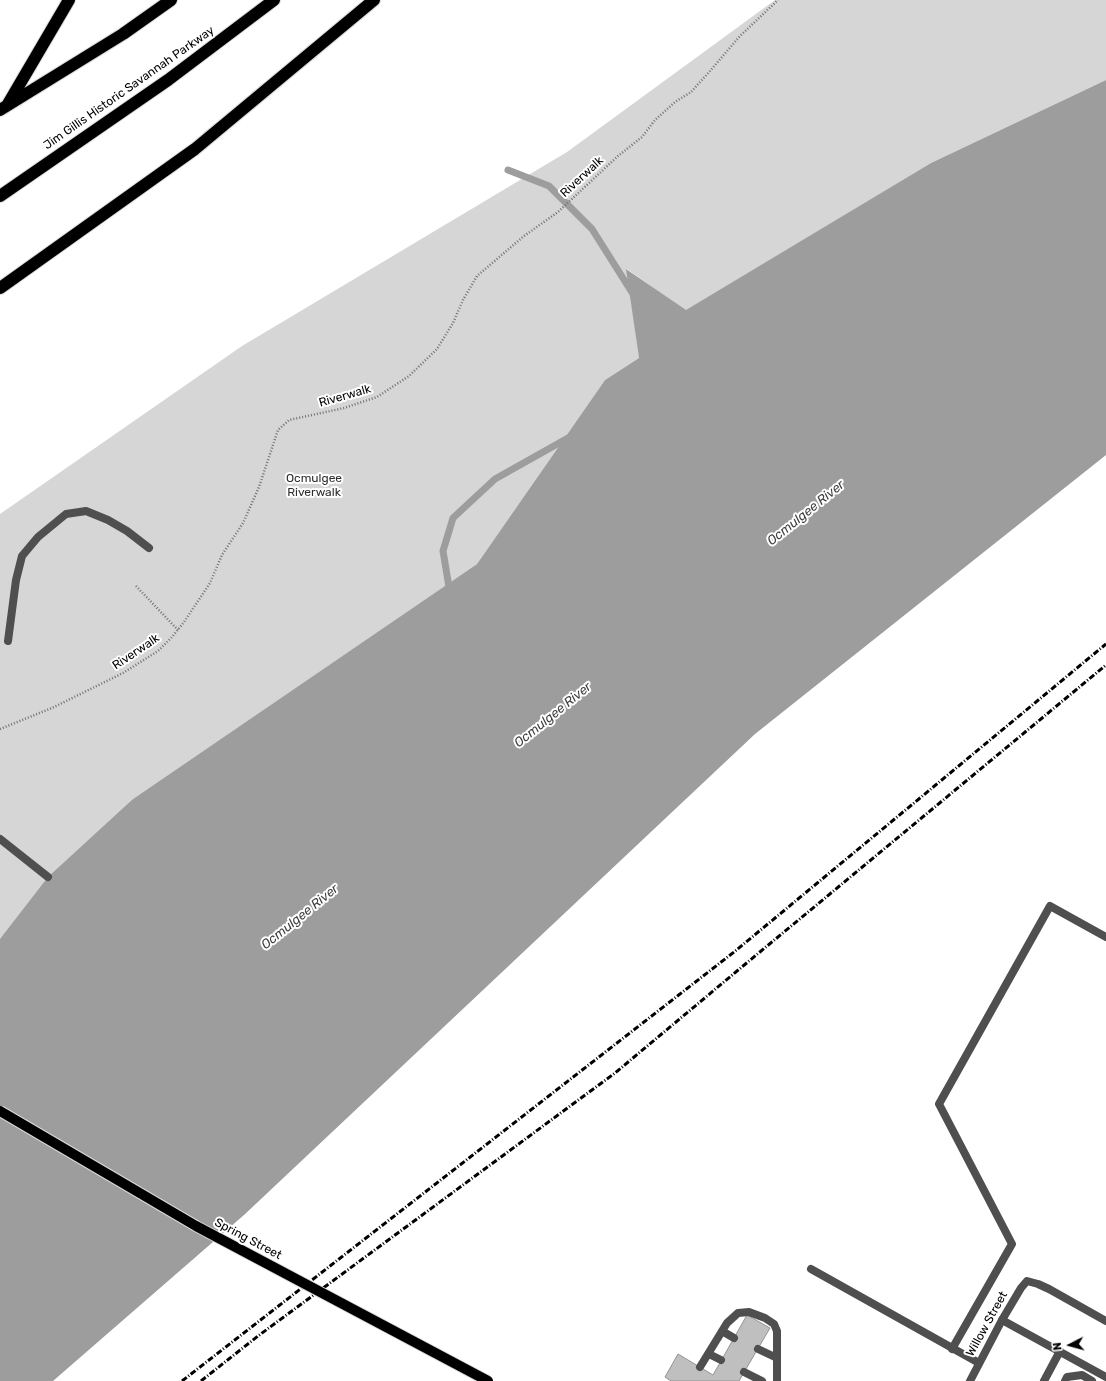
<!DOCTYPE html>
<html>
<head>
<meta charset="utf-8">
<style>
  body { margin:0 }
  #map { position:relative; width:1106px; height:1381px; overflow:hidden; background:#fff; font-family:Rubik,sans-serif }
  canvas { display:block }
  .north { position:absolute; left:1050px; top:1325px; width:40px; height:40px; -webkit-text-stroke:3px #fff; paint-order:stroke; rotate:264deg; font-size:11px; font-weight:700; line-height:16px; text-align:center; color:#000 }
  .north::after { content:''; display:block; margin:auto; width:14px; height:18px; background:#000; clip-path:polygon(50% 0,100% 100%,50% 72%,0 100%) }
</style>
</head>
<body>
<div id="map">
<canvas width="1106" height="1381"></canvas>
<div class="north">N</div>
</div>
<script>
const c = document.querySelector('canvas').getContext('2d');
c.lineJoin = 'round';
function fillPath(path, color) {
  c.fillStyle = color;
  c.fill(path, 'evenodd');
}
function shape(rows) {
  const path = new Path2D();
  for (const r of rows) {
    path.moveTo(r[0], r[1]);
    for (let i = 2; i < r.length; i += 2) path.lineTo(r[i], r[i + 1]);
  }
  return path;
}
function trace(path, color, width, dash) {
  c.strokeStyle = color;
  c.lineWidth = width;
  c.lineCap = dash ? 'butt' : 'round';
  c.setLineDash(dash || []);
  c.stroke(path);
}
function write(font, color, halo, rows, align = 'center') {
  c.font = font + ' Rubik,sans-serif';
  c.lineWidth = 4;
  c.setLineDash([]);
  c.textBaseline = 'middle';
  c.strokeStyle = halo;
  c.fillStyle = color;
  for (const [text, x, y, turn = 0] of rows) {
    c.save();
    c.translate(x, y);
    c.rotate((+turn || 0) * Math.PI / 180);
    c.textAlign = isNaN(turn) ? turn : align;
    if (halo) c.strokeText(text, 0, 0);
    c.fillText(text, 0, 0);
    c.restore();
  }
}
fillPath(shape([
  [775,0,1106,0,1106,80,931,163,686,311,627,269,639,358,605,380,477,564,133,799,0,939,0,514,242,346,567,152]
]), '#d6d6d6');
fillPath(shape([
  [1106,80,1106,455,755,734,244,1215,53,1381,0,1381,0,939,48,877,133,799,477,564,605,380,639,358,626,269,686,310,931,163]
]), '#9d9d9d');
trace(shape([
  [508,170,549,186,592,229,633,294],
  [450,593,443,551,453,518,495,479,568,438]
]), '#9d9d9d', 7);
const building = shape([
  [747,1315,770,1328,739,1381,671,1381,665,1377,678,1354,713,1375,747,1315]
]);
fillPath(building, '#bfbfbf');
trace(building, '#939393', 1);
const motorway = shape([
  [8,104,69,0],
  [0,110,123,34,171,0],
  [0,196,168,80,274,0],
  [0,288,195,149,374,0]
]);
trace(motorway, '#dbdbdb', 14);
trace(shape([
  [136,586,178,630],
  [0,729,52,708,123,673,158,651,172,637,184,622,210,583,222,555,243,523,259,487,278,430,289,420,344,408,377,397,409,376,437,349,453,323,463,300,477,276,524,236,558,212,618,156,642,137,655,120,675,102,691,92,710,71,740,36,778,0]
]), '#717171', 2.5, [1, 2]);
trace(shape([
  [8,641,16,580,22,556,38,537,66,514,86,511,108,520,127,531,149,548],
  [0,839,48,877],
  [811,1269,979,1363],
  [1002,1320,1106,1377],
  [722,1331,734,1338],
  [758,1349,777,1358],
  [952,1349,1012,1244,939,1104,1050,906,1106,937],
  [709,1354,721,1360],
  [700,1367,727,1323,738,1313,749,1312,765,1318,774,1324,777,1331,777,1381],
  [744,1372,762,1381],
  [1044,1381,1060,1351],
  [1065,1381,1067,1377,1082,1375,1092,1381]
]), '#4f4f4f', 8);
trace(shape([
  [970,1381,1002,1320,1021,1288,1027,1281,1038,1284,1049,1289,1106,1321]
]), '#4f4f4f', 8);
trace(motorway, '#000', 12);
trace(shape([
  [182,1381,734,952,1106,644],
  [201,1381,258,1336,615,1073,743,966,1106,665]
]), '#000', 3, [6, 2, 1, 2]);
const primaryBridge = shape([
  [0,1111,196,1226,488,1381]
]);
trace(primaryBridge, '#dbdbdb', 12, []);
trace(primaryBridge, '#000', 10);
write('12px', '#000', '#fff', [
  ["Jim Gillis Historic Savannah Parkway",129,88,-35],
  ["Riverwalk",582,177,-43],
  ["Riverwalk",345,396,-16],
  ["Riverwalk",136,652,-34],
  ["Spring Street",248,1239,28],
  ["Willow Street",987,1324,-61]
]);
write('12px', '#2d2d2d', '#fff', [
  ["Ocmulgee",314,479],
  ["Riverwalk",314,493]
]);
write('italic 13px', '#3e3e3e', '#fff', [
  ["Ocmulgee River",806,513,-39],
  ["Ocmulgee River",553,715,-39],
  ["Ocmulgee River",300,917,-39]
]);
</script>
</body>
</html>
